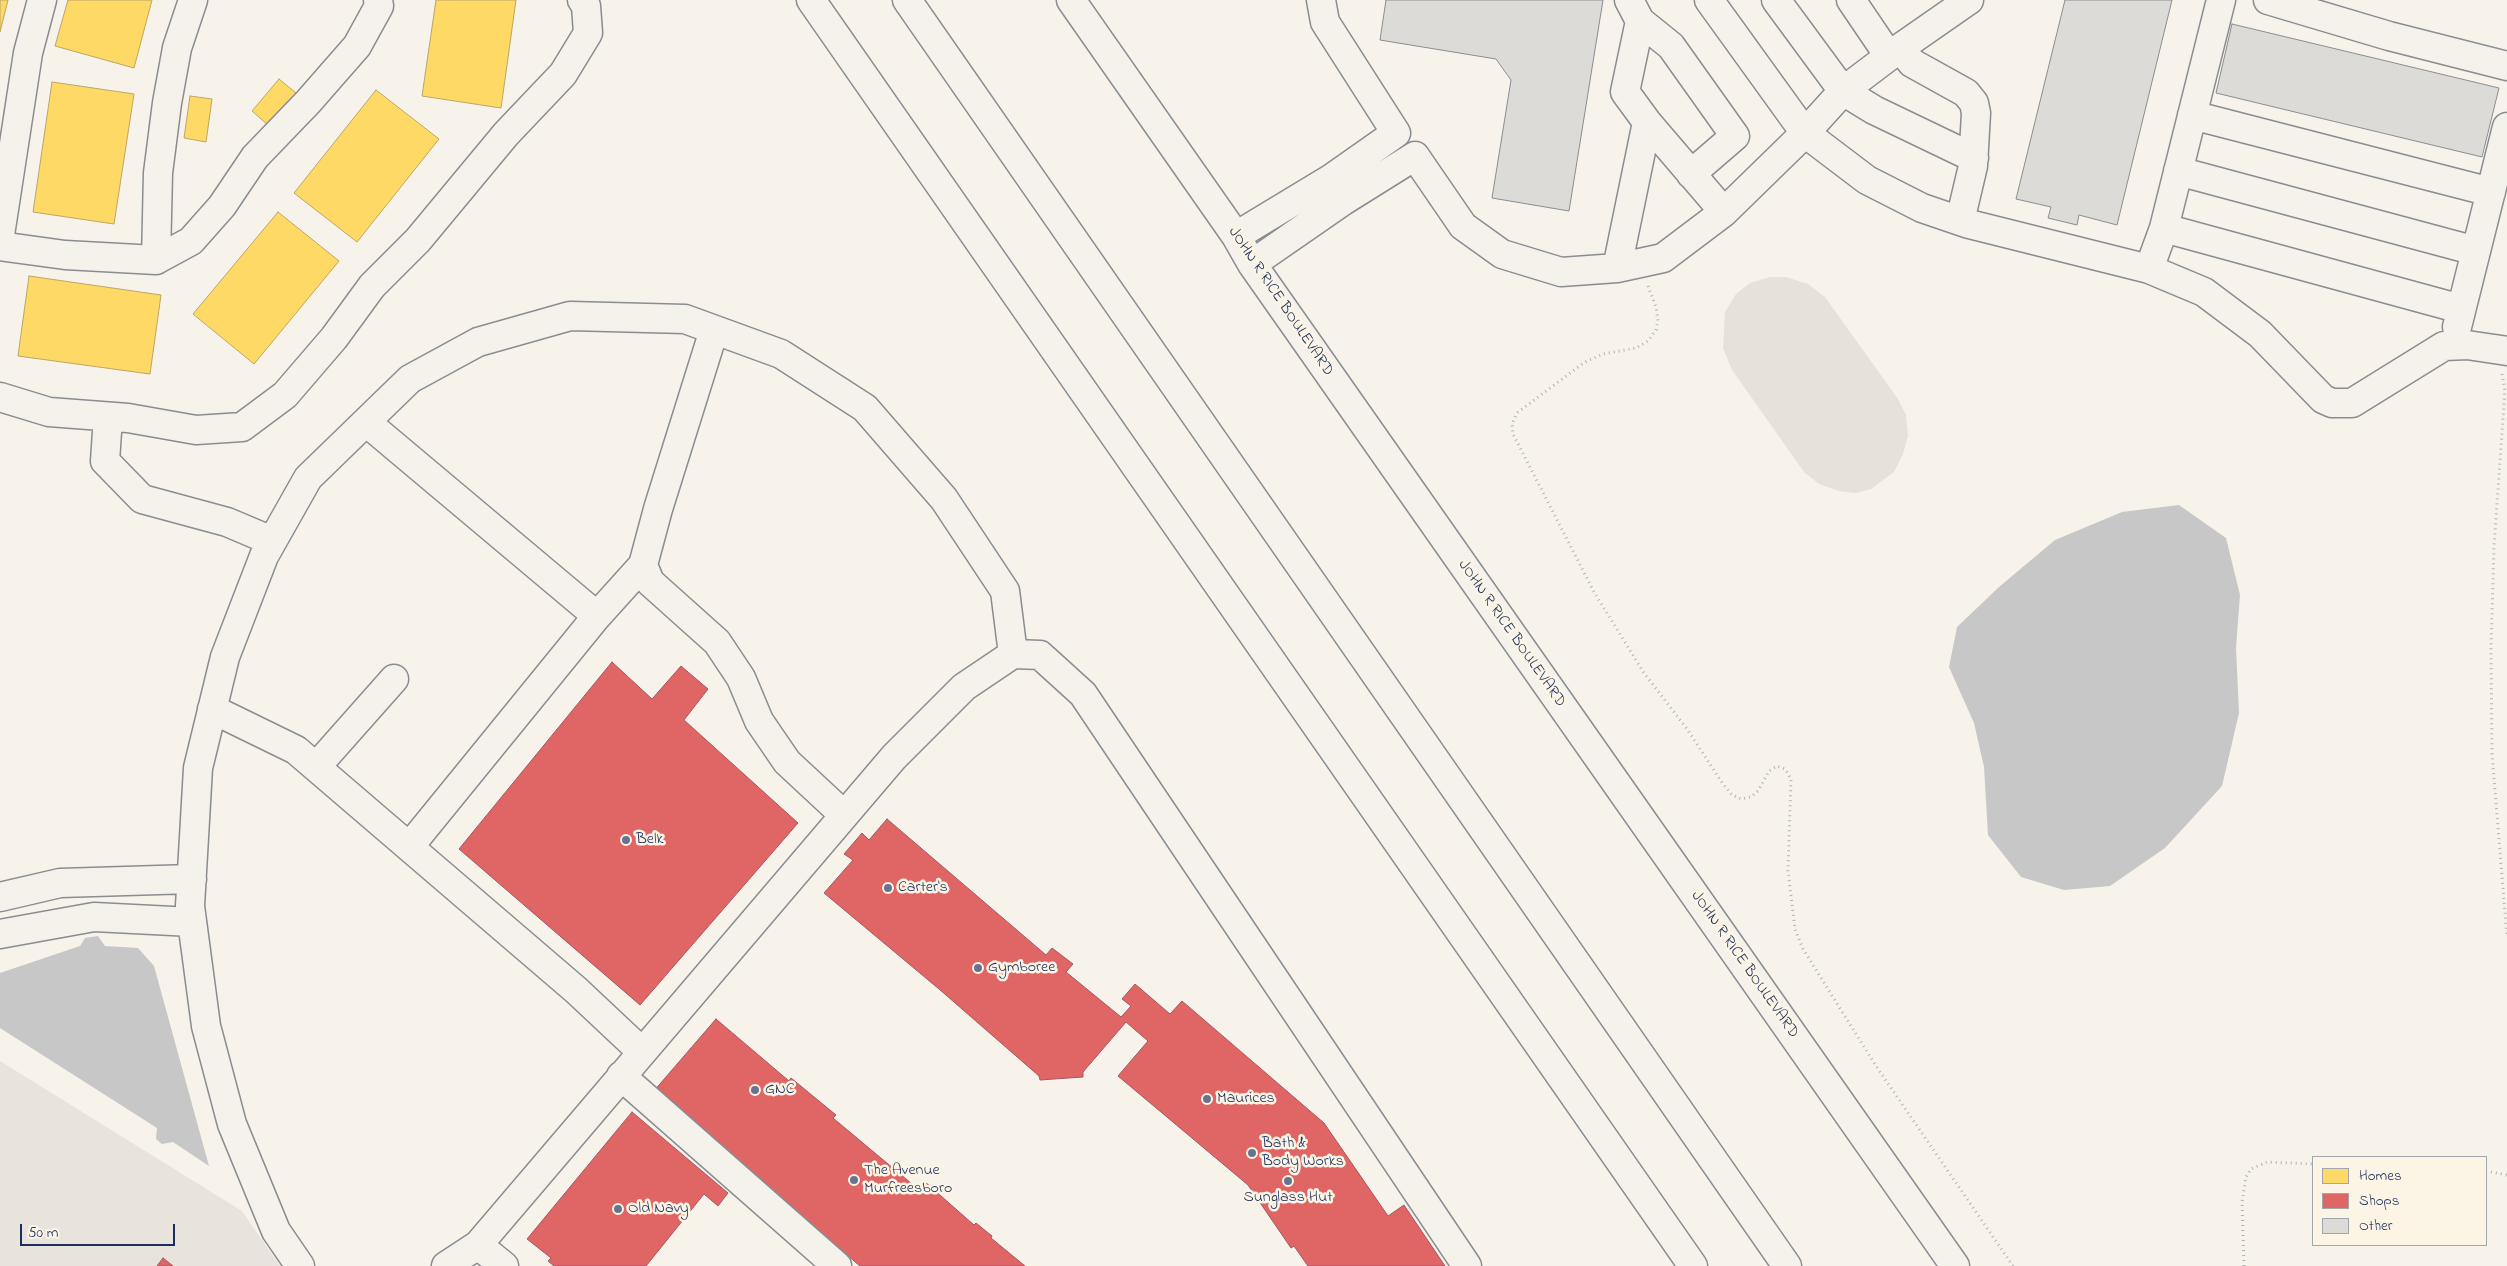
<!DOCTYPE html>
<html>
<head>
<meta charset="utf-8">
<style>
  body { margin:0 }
  #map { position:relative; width:2507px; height:1266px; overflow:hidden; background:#f7f3ea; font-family:"Indie Flower",sans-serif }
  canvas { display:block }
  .legend { position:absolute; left:2312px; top:1156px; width:175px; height:90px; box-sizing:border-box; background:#fcf5e5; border:1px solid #a2a6af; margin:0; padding:6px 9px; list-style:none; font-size:15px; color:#1b2f5e }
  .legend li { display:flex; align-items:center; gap:10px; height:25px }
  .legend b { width:25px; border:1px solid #a2a6af }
  .scale { position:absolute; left:20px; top:1224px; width:155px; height:22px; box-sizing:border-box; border:2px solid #1b2f5e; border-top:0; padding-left:6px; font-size:15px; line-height:18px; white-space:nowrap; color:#1b2f5e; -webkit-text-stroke:4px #fcf5e5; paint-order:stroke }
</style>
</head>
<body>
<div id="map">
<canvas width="2507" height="1266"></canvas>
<ul class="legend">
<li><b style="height:14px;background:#ffd966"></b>Homes</li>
<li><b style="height:14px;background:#e06666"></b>Shops</li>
<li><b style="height:14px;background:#dddbd7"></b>Other</li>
</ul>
<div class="scale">50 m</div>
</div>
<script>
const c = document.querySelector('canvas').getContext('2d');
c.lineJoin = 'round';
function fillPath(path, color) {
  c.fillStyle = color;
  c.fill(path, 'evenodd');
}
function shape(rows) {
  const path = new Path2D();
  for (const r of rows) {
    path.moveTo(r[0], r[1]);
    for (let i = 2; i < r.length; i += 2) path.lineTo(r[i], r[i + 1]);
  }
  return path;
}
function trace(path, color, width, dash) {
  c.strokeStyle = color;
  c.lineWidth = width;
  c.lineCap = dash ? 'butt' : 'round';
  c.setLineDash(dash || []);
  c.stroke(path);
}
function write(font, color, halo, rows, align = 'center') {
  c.font = font + ' "Indie Flower",sans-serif';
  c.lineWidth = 5;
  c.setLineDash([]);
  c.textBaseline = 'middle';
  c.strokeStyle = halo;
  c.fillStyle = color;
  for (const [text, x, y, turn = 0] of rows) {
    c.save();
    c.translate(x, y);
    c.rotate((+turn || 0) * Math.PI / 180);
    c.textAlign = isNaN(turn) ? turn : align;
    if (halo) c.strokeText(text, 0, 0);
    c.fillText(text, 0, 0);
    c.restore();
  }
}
fillPath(shape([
  [0,1061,242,1211,280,1266,0,1266]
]), '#e8e4dd');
fillPath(shape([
  [1770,277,1786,277,1808,284,1825,297,1898,399,1906,415,1908,436,1903,454,1894,472,1871,489,1856,493,1839,491,1819,484,1804,472,1732,370,1723,348,1725,312,1736,294,1750,283]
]), '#e6e2db');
fillPath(shape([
  [2179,505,2226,538,2240,595,2236,648,2239,713,2222,786,2165,848,2110,886,2064,890,2021,877,1988,835,1984,767,1974,723,1949,667,1957,627,1999,587,2055,540,2122,512],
  [98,936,105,946,138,948,154,966,209,1166,173,1142,162,1144,156,1139,157,1128,0,1028,0,973,80,946,85,938]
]), '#c7c7c7');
const homes = shape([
  [0,0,8,0,0,32,0,0],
  [68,0,152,0,134,68,55,46,68,0],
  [436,0,516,0,501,108,422,96,436,0],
  [279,79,296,93,269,126,252,111,279,79],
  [52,82,134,94,114,224,33,212,52,82],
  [376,90,439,139,357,242,294,193,376,90],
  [190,96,212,99,206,142,184,138,190,96],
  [278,212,339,261,254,364,193,314,278,212],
  [29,276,161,295,150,374,18,356,29,276]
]);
fillPath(homes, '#ffd966');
trace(homes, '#bba664', 1);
const shops = shape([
  [612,662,652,699,681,666,708,689,684,720,798,823,640,1005,459,849,612,662],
  [887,819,1046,955,1052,948,1073,964,1066,972,1121,1017,1131,1006,1122,999,1135,984,1170,1014,1182,1001,1324,1123,1388,1216,1404,1205,1445,1266,1308,1266,1294,1246,1291,1248,1248,1185,1118,1076,1148,1041,1126,1022,1083,1072,1083,1077,1040,1080,1039,1076,939,989,824,893,853,860,844,854,862,833,869,840,887,819],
  [716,1019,789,1081,791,1078,836,1115,833,1118,918,1189,924,1181,974,1225,976,1223,992,1236,991,1238,1025,1266,860,1266,653,1092,716,1019],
  [632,1112,728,1193,718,1206,704,1194,646,1266,554,1266,548,1261,551,1258,527,1239,632,1112],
  [163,1258,173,1266,157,1266,163,1258]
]);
fillPath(shops, '#e06666');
trace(shops, '#a55664', 1);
const building = shape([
  [1386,0,1603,0,1569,211,1492,198,1511,80,1496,59,1380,40,1386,0],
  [2065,0,2172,0,2117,225,2079,215,2077,225,2048,218,2051,207,2016,199,2065,0],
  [2232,24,2499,88,2482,157,2216,93,2232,24]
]);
fillPath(building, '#dddbd7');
trace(building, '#8a8c91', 1);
const minor = shape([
  [1071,0,1236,236,1252,264,1955,1266],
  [1709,0,1805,133,1867,180,1922,208,1969,224,2149,269,2204,292,2260,334,2323,399,2332,403,2352,403,2444,346,2467,345,2507,351],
  [1776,0,1843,91,1874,110,1974,158],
  [1851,0,1889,56],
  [2268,0,2389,36,2507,66],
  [1640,21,1671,46,1735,136,1691,174],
  [1900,48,1969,0],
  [2192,115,2491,192],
  [1647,122,1724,212],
  [2178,171,2476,251],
  [2164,228,2221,0],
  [0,235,28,53,42,0],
  [1236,236,1332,178,1396,133,1325,22,1321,0],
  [0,246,65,255,156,260,191,241,222,206,255,157,308,102,357,46,379,6,378,0],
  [156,260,158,173,167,103,177,48,193,0],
  [1252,264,1343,201,1415,156,1463,226,1502,254,1561,272,1617,268,1663,258,1724,212,1805,133,1843,91,1900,48,1912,63,1966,93,1974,103,1976,113,1973,166,1960,221],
  [1617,268,1647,122,1625,92,1640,21,1629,0],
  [2149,269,2164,228,2461,309],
  [2457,327,2507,127],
  [714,330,658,509,643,565,650,582,717,642,741,678,759,721,787,762,844,815],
  [0,397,49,412,128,418,196,430,242,427,285,395,334,338,372,286,418,240,506,134,563,74,588,33,586,6,582,0],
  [108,417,105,461,142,499,227,522,272,541],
  [366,422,597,616],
  [212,709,296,750,576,990,642,1052],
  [316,767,394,679],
  [409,847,597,616,643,565],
  [0,897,60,883,192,879],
  [0,934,94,917,192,922],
  [621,1076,837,1266],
  [478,1245,504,1266],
  [300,1266,276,1231,232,1124,206,1026,190,906,198,768,225,657,264,556,308,478,410,379,478,342,570,316,685,319,781,354,865,408,944,499,1005,591,1013,654],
  [446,1266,478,1245,894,757,964,687,1013,654,1040,655,1083,694,1467,1266]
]);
const highway = shape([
  [811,0,1693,1266],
  [907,0,1787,1266]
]);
trace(minor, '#8a8c91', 31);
trace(highway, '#8a8c91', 31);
trace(shape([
  [1648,286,1656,307,1658,321,1656,330,1648,341,1636,348,1603,354,1585,362,1517,413,1512,424,1513,434,1594,592,1644,673,1687,729,1723,784,1732,795,1741,799,1751,797,1758,791,1769,771,1777,766,1785,769,1791,779,1788,871,1795,929,1803,949,1876,1066,2013,1266],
  [2502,374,2505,390,2494,547,2491,649,2492,754,2507,937],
  [2486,1171,2507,1175],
  [2244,1266,2242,1202,2246,1177,2251,1169,2267,1162,2313,1164]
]), '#b2b3b4', 3, [1, 4]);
trace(minor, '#f5f2ec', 28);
trace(highway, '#f5f2ec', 28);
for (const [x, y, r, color] of [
  [626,840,5,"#68748f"],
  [888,888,5,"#68748f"],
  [978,968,5,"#68748f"],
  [755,1090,5,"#68748f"],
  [1207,1099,5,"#68748f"],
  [1252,1153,5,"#68748f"],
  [854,1180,5,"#68748f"],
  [1288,1181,5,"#68748f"],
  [618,1209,5,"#68748f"]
]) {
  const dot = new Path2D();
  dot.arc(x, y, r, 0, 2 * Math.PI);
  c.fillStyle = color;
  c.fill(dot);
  trace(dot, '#fcf5e5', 2);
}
write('16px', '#1b2f5e', '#fcf5e5', [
  ["JOHN R RICE BOULEVARD",1280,302,56],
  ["JOHN R RICE BOULEVARD",1511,634,55],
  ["JOHN R RICE BOULEVARD",1744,965,55]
]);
write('16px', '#1b2f5e', '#fcf5e5', [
  ["Belk",636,840],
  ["Carter's",898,888],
  ["Gymboree",988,968],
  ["GNC",765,1090],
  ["Maurices",1217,1099],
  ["Bath &",1262,1144],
  ["Body Works",1262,1162],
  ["The Avenue",864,1171],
  ["Murfreesboro",864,1189],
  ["Sunglass Hut",1288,1198,"center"],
  ["Old Navy",628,1209]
], 'left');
</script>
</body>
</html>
